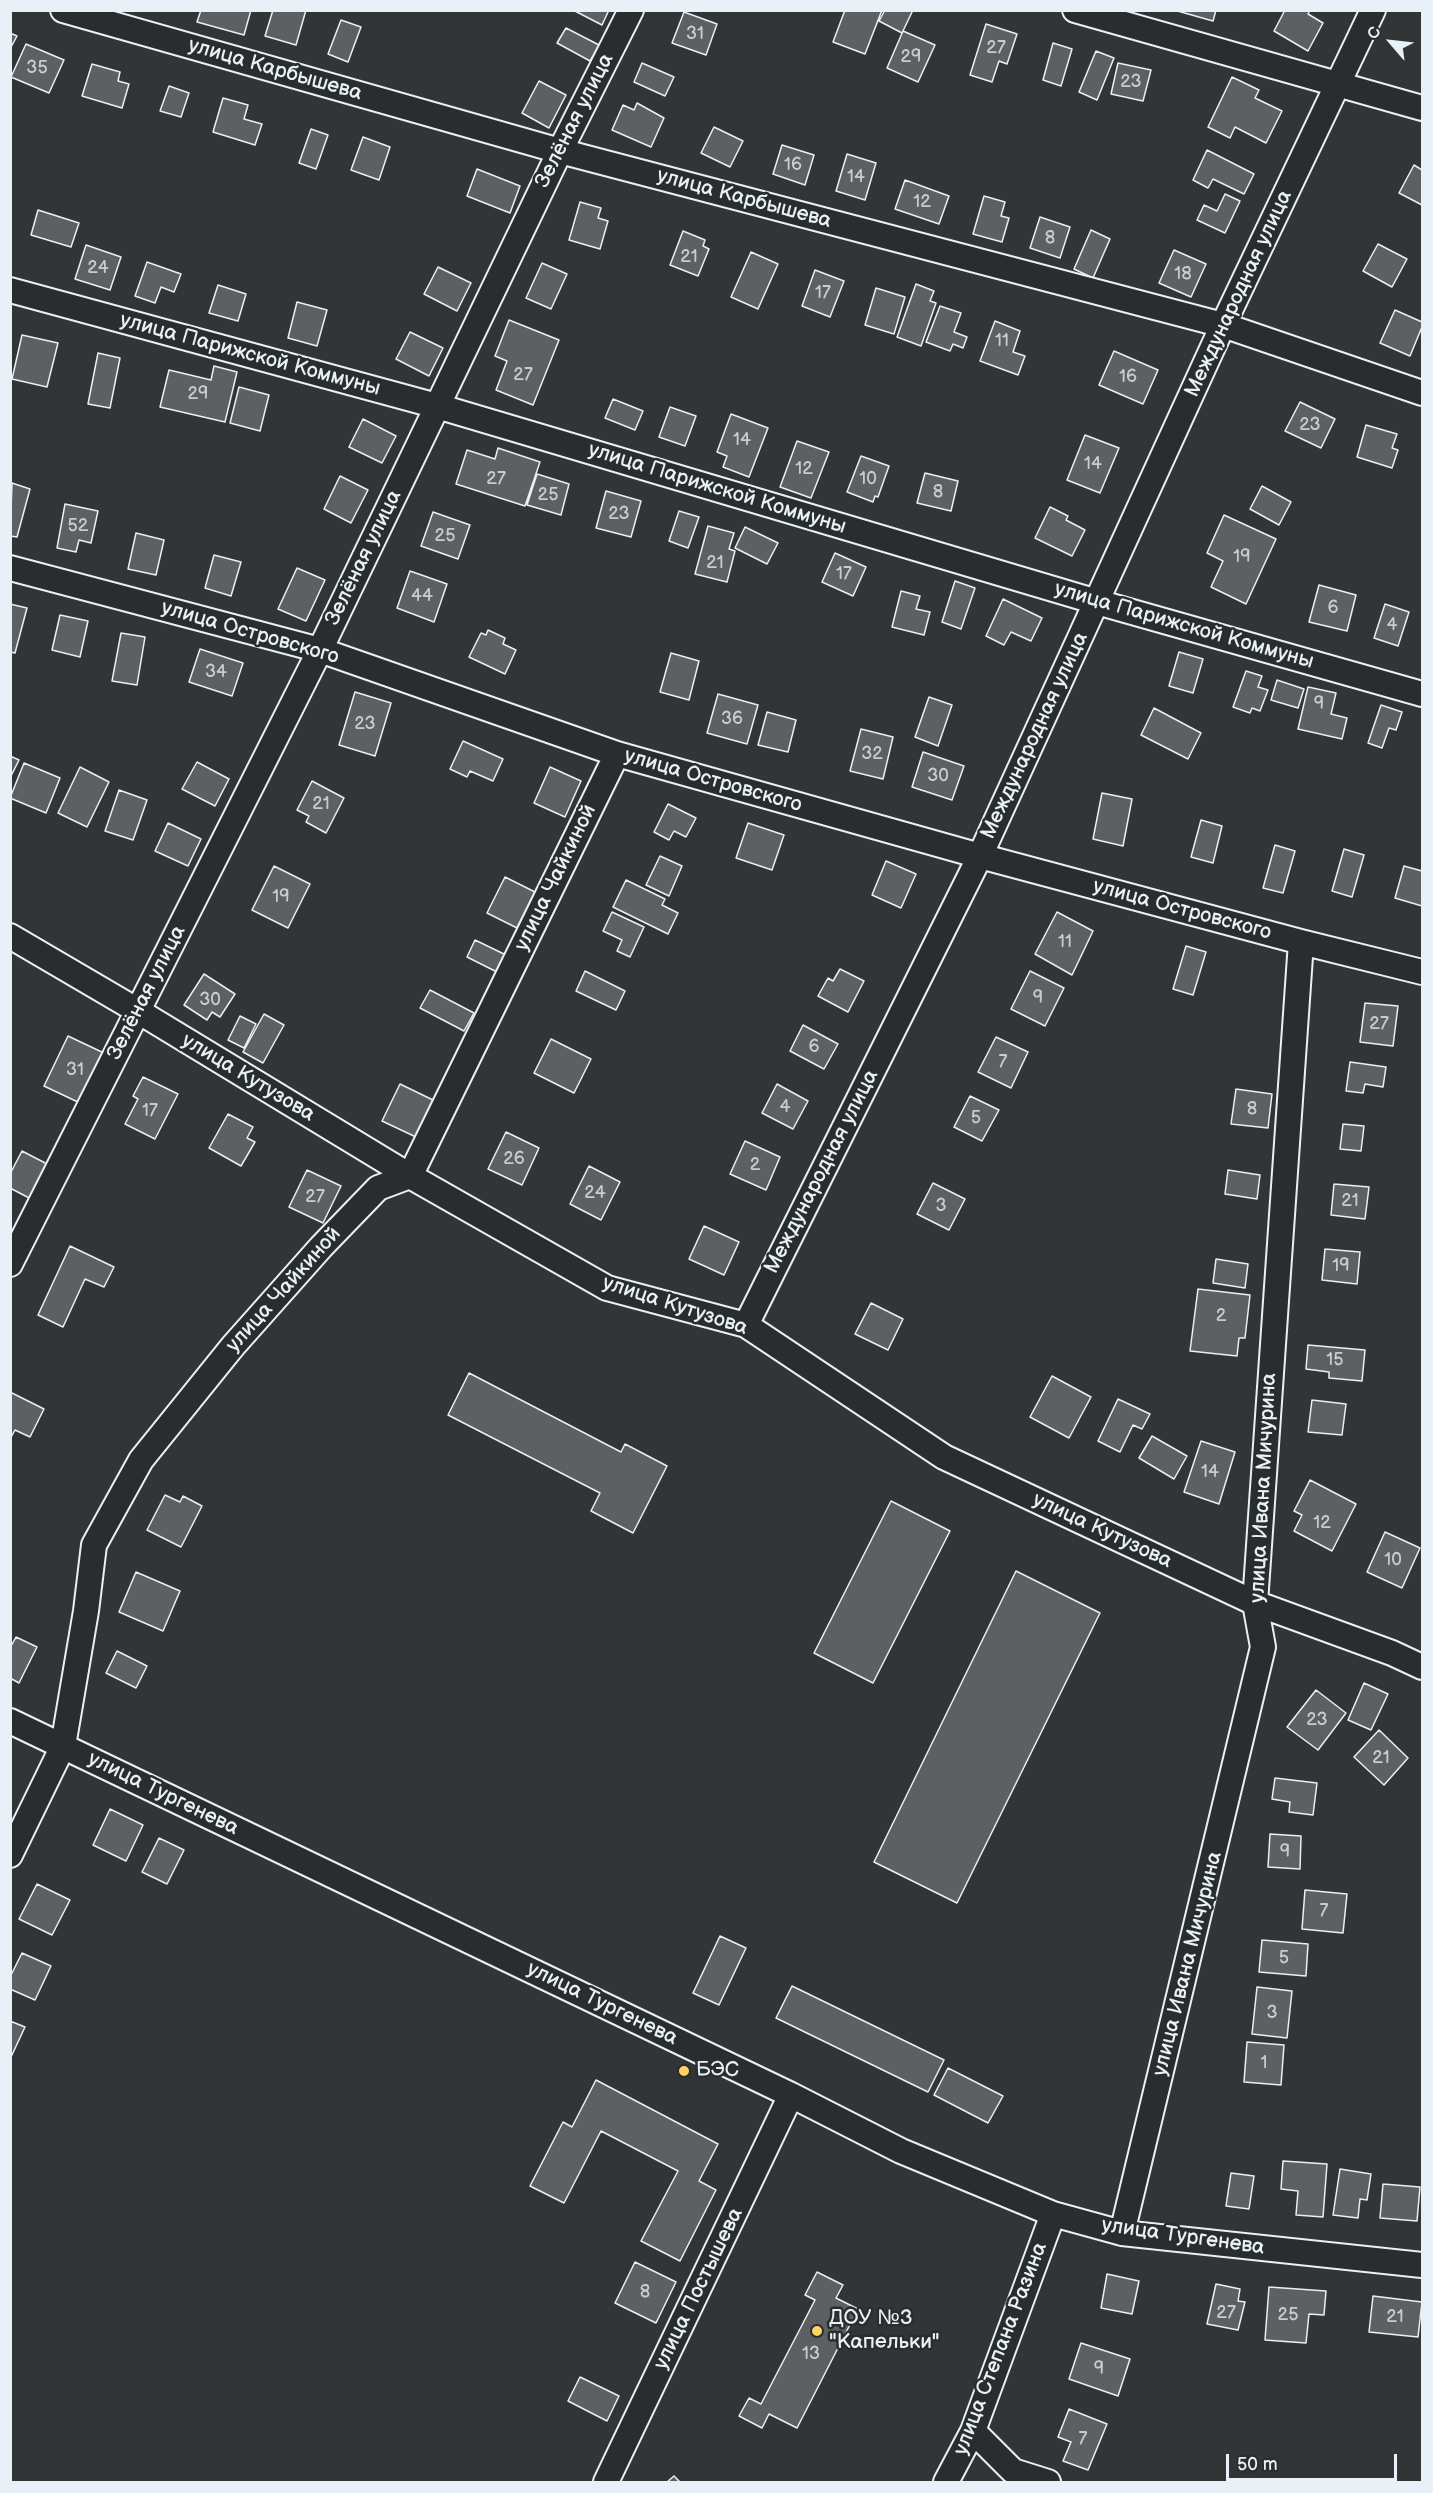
<!DOCTYPE html>
<html>
<head>
<meta charset="utf-8">
<style>
  body { margin:0 }
  #map { position:relative; width:1433px; height:2493px; overflow:hidden; background:#323536; font-family:"Balsamiq Sans",sans-serif }
  canvas { display:block }
  .frame { position:absolute; inset:0; border:12px solid #e8f1f8; pointer-events:none }
  .north { position:absolute; left:1361px; top:12px; width:60px; height:60px; -webkit-text-stroke:4px #2a2d2e; paint-order:stroke; rotate:298deg; font-size:16px; font-weight:700; line-height:24px; text-align:center; color:#e8f1f8 }
  .north::after { content:''; display:block; margin:auto; width:21px; height:27px; background:#e8f1f8; clip-path:polygon(50% 0,100% 100%,50% 72%,0 100%) }
  .scale { position:absolute; left:1226px; top:2454px; width:171px; height:27px; box-sizing:border-box; border:3px solid #e8f1f8; border-top:0; padding-left:8px; font-size:18px; line-height:21px; white-space:nowrap; color:#e8f1f8; -webkit-text-stroke:4px #2a2d2e; paint-order:stroke }
</style>
</head>
<body>
<div id="map">
<canvas width="1433" height="2493"></canvas>
<div class="frame"></div>
<div class="north">С</div>
<div class="scale">50 m</div>
</div>
<script>
const c = document.querySelector('canvas').getContext('2d');
c.lineJoin = 'round';
function fillPath(path, color) {
  c.fillStyle = color;
  c.fill(path, 'evenodd');
}
function shape(rows) {
  const path = new Path2D();
  for (const r of rows) {
    path.moveTo(r[0], r[1]);
    for (let i = 2; i < r.length; i += 2) path.lineTo(r[i], r[i + 1]);
  }
  return path;
}
function trace(path, color, width, dash) {
  c.strokeStyle = color;
  c.lineWidth = width;
  c.lineCap = dash ? 'butt' : 'round';
  c.setLineDash(dash || []);
  c.stroke(path);
}
function write(font, color, halo, rows, align = 'center') {
  c.font = font + ' "Balsamiq Sans",sans-serif';
  c.lineWidth = 5;
  c.setLineDash([]);
  c.textBaseline = 'middle';
  c.strokeStyle = halo;
  c.fillStyle = color;
  for (const [text, x, y, turn = 0] of rows) {
    c.save();
    c.translate(x, y);
    c.rotate((+turn || 0) * Math.PI / 180);
    c.textAlign = isNaN(turn) ? turn : align;
    if (halo) c.strokeText(text, 0, 0);
    c.fillText(text, 0, 0);
    c.restore();
  }
}
const building = shape([
  [201,10,251,10,244,35,197,22,201,10],
  [273,10,306,10,296,45,265,36,273,10],
  [573,10,609,10,602,25,573,10],
  [845,10,882,10,865,54,833,42,845,10],
  [885,10,913,10,902,33,879,21,885,10],
  [1174,10,1216,10,1213,21,1174,10],
  [1285,10,1310,10,1308,14,1323,23,1308,51,1274,31,1285,10],
  [684,12,717,24,706,55,672,43,684,12],
  [341,20,361,27,348,62,328,54,341,20],
  [986,24,1017,34,1007,64,999,61,992,82,970,75,986,24],
  [566,28,599,45,590,61,557,43,566,28],
  [903,31,935,45,918,82,887,68,903,31],
  [10,33,17,36,10,49,10,33],
  [1053,43,1072,49,1061,86,1043,80,1053,43],
  [26,44,64,60,49,93,11,77,26,44],
  [1096,51,1114,58,1097,100,1079,92,1096,51],
  [642,63,674,77,665,96,634,82,642,63],
  [1118,63,1151,70,1143,101,1111,94,1118,63],
  [92,64,120,72,118,81,129,84,122,108,82,96,92,64],
  [1232,77,1259,90,1255,98,1282,111,1266,143,1235,127,1230,138,1208,127,1232,77],
  [539,81,566,95,549,128,522,113,539,81],
  [169,86,189,93,181,117,160,111,169,86],
  [223,98,248,105,244,119,262,124,255,145,213,132,223,98],
  [637,103,664,118,651,147,612,130,623,105,634,110,637,103],
  [714,127,743,141,730,167,701,153,714,127],
  [311,129,328,135,316,169,299,163,311,129],
  [363,137,390,147,379,180,351,170,363,137],
  [782,145,814,155,805,185,773,174,782,145],
  [1207,150,1254,174,1244,194,1213,179,1208,188,1193,180,1207,150],
  [847,154,876,163,865,200,836,191,847,154],
  [1414,165,1422,170,1422,205,1399,193,1414,165],
  [477,169,520,186,510,213,467,196,477,169],
  [905,180,949,196,939,224,895,209,905,180],
  [1225,194,1240,201,1225,233,1197,220,1204,205,1217,211,1225,194],
  [984,196,1005,202,1001,216,1009,218,1002,242,973,234,984,196],
  [580,202,601,208,598,218,608,221,600,249,569,240,580,202],
  [38,210,79,223,71,247,31,235,38,210],
  [1040,217,1070,227,1060,258,1030,248,1040,217],
  [1091,230,1110,239,1093,278,1074,269,1091,230],
  [683,231,705,240,703,246,709,249,698,276,670,265,683,231],
  [1378,244,1407,259,1392,287,1363,271,1378,244],
  [86,245,121,257,110,290,75,279,86,245],
  [1174,250,1206,264,1191,297,1159,283,1174,250],
  [751,252,778,264,758,309,731,297,751,252],
  [147,262,181,274,174,292,161,287,155,303,135,296,147,262],
  [542,263,567,274,551,309,526,298,542,263],
  [438,267,471,283,457,311,424,294,438,267],
  [815,270,844,281,830,317,802,306,815,270],
  [916,284,934,291,930,301,936,303,921,346,897,337,916,284],
  [218,285,246,294,238,321,209,313,218,285],
  [876,288,905,297,894,334,865,325,876,288],
  [297,302,327,310,317,346,288,338,297,302],
  [940,306,961,313,954,332,967,337,963,348,953,344,950,351,926,342,940,306],
  [1395,310,1422,322,1422,327,1410,356,1380,343,1395,310],
  [509,320,559,340,533,405,496,390,507,361,495,356,509,320],
  [995,321,1020,331,1013,352,1025,356,1018,375,980,361,995,321],
  [410,332,443,348,429,376,396,359,410,332],
  [22,335,58,343,47,387,12,379,22,335],
  [1114,351,1158,370,1143,404,1099,385,1114,351],
  [98,353,120,358,110,408,88,404,98,353],
  [214,366,237,372,225,422,160,407,169,370,211,380,214,366],
  [239,387,269,395,260,431,230,423,239,387],
  [613,399,643,411,635,430,605,418,613,399],
  [1300,402,1335,419,1321,448,1285,431,1300,402],
  [670,407,696,416,685,446,659,437,670,407],
  [731,414,768,428,749,477,723,467,727,456,717,452,731,414],
  [363,419,396,436,382,463,349,447,363,419],
  [1366,425,1397,434,1392,448,1398,450,1392,468,1357,457,1366,425],
  [1085,435,1119,448,1100,493,1067,480,1085,435],
  [797,441,829,452,811,498,780,487,797,441],
  [498,448,540,462,525,506,456,484,467,450,495,459,498,448],
  [861,456,889,466,878,497,875,496,873,502,847,492,861,456],
  [925,473,958,481,951,511,917,503,925,473],
  [537,474,569,484,561,515,527,505,537,474],
  [340,476,368,490,351,523,324,509,340,476],
  [12,483,30,489,17,537,10,536,12,483],
  [1262,486,1291,502,1279,525,1250,509,1262,486],
  [606,491,641,501,631,537,596,528,606,491],
  [65,504,98,511,91,543,79,540,76,552,57,548,65,504],
  [1050,507,1068,516,1066,520,1085,530,1072,556,1035,538,1050,507],
  [679,511,699,517,688,548,669,541,679,511],
  [433,512,470,525,458,559,421,546,433,512],
  [1224,515,1276,539,1246,604,1211,587,1223,561,1207,553,1224,515],
  [708,526,734,533,729,549,735,551,727,582,695,574,708,526],
  [745,527,778,543,767,564,735,548,745,527],
  [136,533,164,540,156,575,128,569,136,533],
  [835,553,866,567,853,596,822,582,835,553],
  [214,555,241,562,231,596,205,588,214,555],
  [297,568,325,580,306,621,278,609,297,568],
  [410,571,447,584,434,622,397,608,410,571],
  [955,581,975,588,961,629,942,622,955,581],
  [1319,585,1356,595,1347,631,1309,622,1319,585],
  [901,591,920,596,916,609,930,612,924,635,892,627,901,591],
  [1003,599,1042,618,1031,641,1011,632,1004,645,986,636,1003,599],
  [10,604,27,608,15,653,10,652,10,604],
  [1385,604,1409,612,1398,646,1374,638,1385,604],
  [60,615,88,621,80,657,52,650,60,615],
  [488,630,505,638,503,644,516,650,505,674,469,657,481,633,486,635,488,630],
  [121,633,145,637,137,685,112,681,121,633],
  [200,649,243,663,232,696,189,682,200,649],
  [1179,652,1203,659,1193,693,1169,686,1179,652],
  [671,653,699,661,689,700,660,692,671,653],
  [1246,671,1262,676,1258,687,1268,690,1260,711,1252,708,1250,713,1233,707,1246,671],
  [1277,680,1304,689,1298,708,1271,700,1277,680],
  [1308,687,1336,693,1331,714,1347,718,1342,739,1298,729,1308,687],
  [355,692,391,703,375,756,339,745,355,692],
  [718,694,758,705,747,744,707,733,718,694],
  [929,697,952,705,938,746,915,737,929,697],
  [1381,705,1402,712,1396,730,1389,728,1382,748,1368,743,1381,705],
  [1154,708,1201,733,1188,759,1141,735,1154,708],
  [767,712,796,720,788,752,758,745,767,712],
  [861,729,893,737,883,779,850,771,861,729],
  [463,741,503,759,493,781,470,771,467,777,450,769,463,741],
  [923,752,964,766,952,800,912,787,923,752],
  [10,756,19,760,10,778,10,756],
  [197,762,229,779,215,806,182,789,197,762],
  [24,763,60,778,46,813,10,798,24,763],
  [80,767,109,782,87,827,58,813,80,767],
  [550,767,581,781,565,817,534,803,550,767],
  [312,781,344,798,326,833,306,822,309,816,297,810,312,781],
  [119,790,147,800,133,840,105,831,119,790],
  [1102,793,1132,799,1123,846,1093,839,1102,793],
  [668,804,696,818,686,837,674,831,669,840,654,832,668,804],
  [1201,820,1222,826,1213,863,1191,857,1201,820],
  [168,823,201,839,188,866,155,851,168,823],
  [748,823,784,835,772,870,736,858,748,823],
  [1275,845,1295,851,1283,893,1263,888,1275,845],
  [1344,849,1364,855,1352,897,1332,891,1344,849],
  [660,856,682,866,669,896,646,885,660,856],
  [886,861,916,874,901,908,872,895,886,861],
  [274,866,310,884,288,928,252,910,274,866],
  [1404,866,1422,871,1422,906,1395,898,1404,866],
  [505,877,535,892,517,928,487,913,505,877],
  [626,880,665,899,662,905,678,913,668,934,613,907,626,880],
  [612,912,644,927,630,957,617,951,622,940,603,931,612,912],
  [1057,912,1093,931,1072,975,1035,954,1057,912],
  [475,940,506,955,497,972,467,957,475,940],
  [1186,946,1206,952,1193,995,1173,989,1186,946],
  [840,969,864,981,848,1012,818,996,828,978,833,981,840,969],
  [585,971,625,991,616,1010,576,991,585,971],
  [1030,971,1064,988,1045,1026,1011,1009,1030,971],
  [204,974,235,994,220,1017,212,1012,207,1020,184,1005,204,974],
  [430,990,474,1013,464,1031,420,1008,430,990],
  [1365,1003,1398,1006,1393,1046,1360,1042,1365,1003],
  [264,1014,284,1025,263,1063,243,1052,264,1014],
  [240,1016,256,1024,244,1048,228,1040,240,1016],
  [803,1025,838,1044,824,1069,790,1051,803,1025],
  [68,1036,106,1054,82,1104,44,1086,68,1036],
  [996,1037,1028,1052,1011,1088,978,1072,996,1037],
  [551,1039,591,1059,574,1093,534,1073,551,1039],
  [1350,1062,1386,1067,1383,1087,1365,1084,1363,1093,1346,1091,1350,1062],
  [143,1077,178,1094,155,1139,125,1124,138,1099,133,1096,143,1077],
  [400,1084,433,1100,416,1137,382,1121,400,1084],
  [777,1084,808,1101,793,1129,762,1113,777,1084],
  [1236,1089,1272,1094,1268,1128,1231,1124,1236,1089],
  [970,1096,999,1110,982,1141,954,1127,970,1096],
  [228,1114,253,1127,247,1138,255,1142,241,1166,209,1148,228,1114],
  [1343,1124,1364,1126,1361,1151,1340,1149,1343,1124],
  [506,1132,539,1148,522,1185,488,1169,506,1132],
  [745,1141,780,1157,766,1190,730,1174,745,1141],
  [22,1151,51,1166,33,1200,10,1188,10,1174,22,1151],
  [589,1166,620,1182,601,1220,570,1204,589,1166],
  [307,1170,341,1186,323,1223,289,1207,307,1170],
  [1228,1170,1260,1175,1257,1199,1225,1194,1228,1170],
  [933,1183,965,1199,949,1230,917,1214,933,1183],
  [1334,1184,1369,1187,1365,1219,1331,1215,1334,1184],
  [704,1226,739,1242,724,1275,689,1259,704,1226],
  [70,1246,114,1267,104,1287,85,1279,63,1327,38,1315,70,1246],
  [1325,1249,1360,1252,1357,1284,1322,1280,1325,1249],
  [1216,1259,1248,1264,1245,1288,1213,1283,1216,1259],
  [1198,1289,1250,1295,1245,1338,1239,1338,1237,1356,1190,1351,1198,1289],
  [871,1303,903,1319,888,1350,855,1334,871,1303],
  [1308,1345,1365,1350,1362,1381,1329,1378,1329,1372,1306,1369,1308,1345],
  [469,1373,621,1452,625,1444,667,1466,633,1533,591,1511,600,1493,448,1415,469,1373],
  [1052,1376,1091,1397,1069,1438,1030,1417,1052,1376],
  [10,1392,44,1409,30,1437,15,1430,10,1439,10,1392],
  [1118,1399,1150,1414,1142,1429,1133,1425,1120,1452,1098,1441,1118,1399],
  [1312,1400,1346,1404,1342,1435,1308,1432,1312,1400],
  [1152,1436,1187,1456,1174,1479,1139,1458,1152,1436],
  [1201,1441,1235,1452,1219,1504,1184,1492,1201,1441],
  [1310,1480,1356,1504,1332,1551,1294,1531,1302,1515,1294,1511,1310,1480],
  [165,1495,180,1502,183,1496,202,1506,181,1547,147,1530,165,1495],
  [891,1501,950,1531,873,1683,814,1653,891,1501],
  [1385,1532,1420,1548,1402,1588,1367,1572,1385,1532],
  [1016,1571,1100,1613,957,1903,874,1862,1016,1571],
  [136,1572,180,1591,163,1631,119,1612,136,1572],
  [16,1637,37,1647,19,1683,10,1678,10,1648,16,1637],
  [117,1651,147,1666,136,1688,106,1673,117,1651],
  [1364,1683,1388,1694,1371,1730,1348,1720,1364,1683],
  [1316,1690,1346,1713,1318,1750,1287,1727,1316,1690],
  [1379,1730,1408,1758,1384,1785,1354,1757,1379,1730],
  [1275,1778,1317,1783,1313,1815,1289,1812,1290,1802,1272,1799,1275,1778],
  [110,1809,143,1825,126,1861,93,1845,110,1809],
  [1270,1834,1301,1836,1300,1869,1268,1867,1270,1834],
  [159,1838,184,1850,167,1884,142,1872,159,1838],
  [37,1884,70,1900,52,1935,19,1919,37,1884],
  [1305,1890,1347,1894,1343,1933,1302,1929,1305,1890],
  [720,1936,746,1948,719,2005,693,1993,720,1936],
  [1262,1940,1308,1944,1306,1976,1259,1972,1262,1940],
  [22,1953,51,1966,35,2000,10,1989,10,1977,22,1953],
  [792,1986,944,2060,928,2092,776,2018,792,1986],
  [1257,1987,1292,1991,1287,2038,1252,2034,1257,1987],
  [10,2021,25,2027,11,2057,10,2057,10,2021],
  [1247,2042,1284,2045,1281,2085,1244,2082,1247,2042],
  [948,2068,1003,2096,988,2123,934,2095,948,2068],
  [596,2080,718,2144,699,2181,716,2190,680,2261,641,2241,678,2171,601,2131,564,2203,530,2186,563,2122,572,2127,596,2080],
  [1283,2161,1327,2164,1323,2217,1296,2215,1298,2191,1281,2189,1283,2161],
  [1340,2169,1371,2174,1367,2200,1360,2199,1358,2218,1333,2215,1340,2169],
  [1231,2173,1254,2176,1249,2209,1226,2206,1231,2173],
  [1383,2184,1420,2187,1417,2221,1380,2218,1383,2184],
  [635,2262,676,2282,656,2323,615,2303,635,2262],
  [817,2272,843,2285,836,2298,858,2309,797,2428,769,2414,762,2428,739,2416,749,2398,761,2404,815,2300,805,2295,817,2272],
  [1107,2274,1139,2281,1132,2314,1101,2308,1107,2274],
  [1216,2284,1240,2289,1238,2301,1245,2302,1238,2330,1207,2324,1216,2284],
  [1269,2287,1326,2291,1324,2315,1309,2314,1306,2343,1265,2340,1269,2287],
  [1373,2296,1422,2302,1418,2337,1369,2332,1373,2296],
  [1081,2343,1130,2359,1118,2396,1069,2379,1081,2343],
  [580,2377,619,2396,607,2421,568,2401,580,2377],
  [1069,2409,1107,2424,1088,2470,1063,2461,1071,2442,1058,2437,1069,2409],
  [674,2476,680,2482,667,2482,674,2476]
]);
fillPath(building, '#5c6063');
trace(building, '#e8f1f8', 1.5);
const minor = shape([
  [63,10,560,151,1223,325,1422,393],
  [1075,10,1422,108],
  [10,290,437,406,1097,602,1422,694],
  [10,568,320,650,617,754,980,856,1301,942,1422,972],
  [10,936,138,1011,410,1176,607,1288,746,1325,944,1457,1255,1603,1392,1653,1422,1667],
  [10,1264,320,650,560,151,631,10],
  [746,1325,980,856,1223,325,1373,10],
  [10,1721,791,2095,901,2151,1053,2214,1122,2233,1422,2265],
  [10,1855,63,1746,86,1611,94,1545,141,1460,233,1346,321,1247,378,1188,410,1176,617,754],
  [1122,2233,1263,1647,1255,1603,1301,942],
  [973,2431,1013,2471,1048,2482],
  [606,2482,791,2095],
  [946,2482,973,2431,1053,2214]
]);
trace(minor, '#e8f1f8', 28);
trace(minor, '#2a2d2e', 24);
for (const [x, y, r, color] of [
  [684,2071,6,"#ffd166"],
  [817,2331,6,"#ffd166"]
]) {
  const dot = new Path2D();
  dot.arc(x, y, r, 0, 2 * Math.PI);
  c.fillStyle = color;
  c.fill(dot);
  trace(dot, '#2a2d2e', 2);
}
write('18px', '#c5cdd3', null, [
  ["31",695,34],
  ["27",996,48],
  ["29",911,57],
  ["35",37,68],
  ["23",1131,82],
  ["16",793,165],
  ["14",856,177],
  ["12",922,202],
  ["8",1050,238],
  ["21",689,257],
  ["24",98,268],
  ["18",1183,274],
  ["17",823,293],
  ["11",1002,341],
  ["27",523,375],
  ["16",1128,377],
  ["29",198,394],
  ["23",1310,425],
  ["14",742,440],
  ["14",1093,464],
  ["12",804,469],
  ["27",496,479],
  ["10",868,479],
  ["8",938,492],
  ["25",548,495],
  ["23",619,514],
  ["52",78,526],
  ["25",445,536],
  ["19",1242,557],
  ["21",715,563],
  ["17",844,574],
  ["44",422,596],
  ["6",1333,608],
  ["4",1392,625],
  ["34",216,672],
  ["9",1319,704],
  ["36",732,719],
  ["23",365,724],
  ["32",872,754],
  ["30",938,776],
  ["21",321,804],
  ["19",281,897],
  ["11",1065,942],
  ["9",1038,998],
  ["30",210,1000],
  ["27",1379,1024],
  ["6",814,1047],
  ["7",1003,1062],
  ["31",75,1070],
  ["4",785,1107],
  ["8",1252,1109],
  ["17",150,1111],
  ["5",976,1118],
  ["26",514,1159],
  ["2",755,1165],
  ["24",595,1193],
  ["27",315,1197],
  ["21",1350,1201],
  ["3",941,1206],
  ["19",1341,1266],
  ["2",1221,1316],
  ["15",1335,1360],
  ["14",1210,1472],
  ["12",1322,1523],
  ["10",1393,1560],
  ["23",1317,1720],
  ["21",1381,1758],
  ["9",1285,1852],
  ["7",1324,1911],
  ["5",1284,1958],
  ["3",1272,2013],
  ["1",1264,2063],
  ["8",645,2292],
  ["27",1226,2313],
  ["25",1288,2315],
  ["21",1395,2317],
  ["13",811,2354],
  ["9",1099,2369],
  ["7",1083,2439]
]);
write('21px', '#e8f1f8', '#2a2d2e', [
  ["улица Карбышева",275,70,16],
  ["Зелёная улица",575,121,-63],
  ["улица Карбышева",744,199,15],
  ["Международная улица",1239,294,-65],
  ["улица Парижской Коммуны",250,355,15],
  ["улица Парижской Коммуны",717,489,17],
  ["Зелёная улица",364,558,-64],
  ["улица Парижской Коммуны",1184,626,16],
  ["улица Островского",250,633,16],
  ["Международная улица",1035,736,-65],
  ["улица Островского",713,781,16],
  ["улица Чайкиной",556,878,-64],
  ["улица Островского",1182,910,15],
  ["Зелёная улица",147,993,-63],
  ["улица Кутузова",248,1078,31],
  ["Международная улица",822,1172,-63],
  ["улица Чайкиной",284,1290,-48],
  ["улица Кутузова",675,1306,18],
  ["улица Ивана Мичурина",1264,1488,-87],
  ["улица Кутузова",1102,1531,25],
  ["улица Тургенева",163,1794,26],
  ["улица Ивана Мичурина",1188,1964,-76],
  ["улица Тургенева",602,2004,26],
  ["улица Тургенева",1183,2237,8],
  ["улица Постышева",699,2289,-64],
  ["улица Степана Разина",1001,2349,-69]
]);
write('21px', '#e8f1f8', '#2a2d2e', [
  ["БЭС",696,2071],
  ["ДОУ №3",829,2319],
  ["\"Капельки\"",829,2343]
], 'left');
</script>
</body>
</html>
